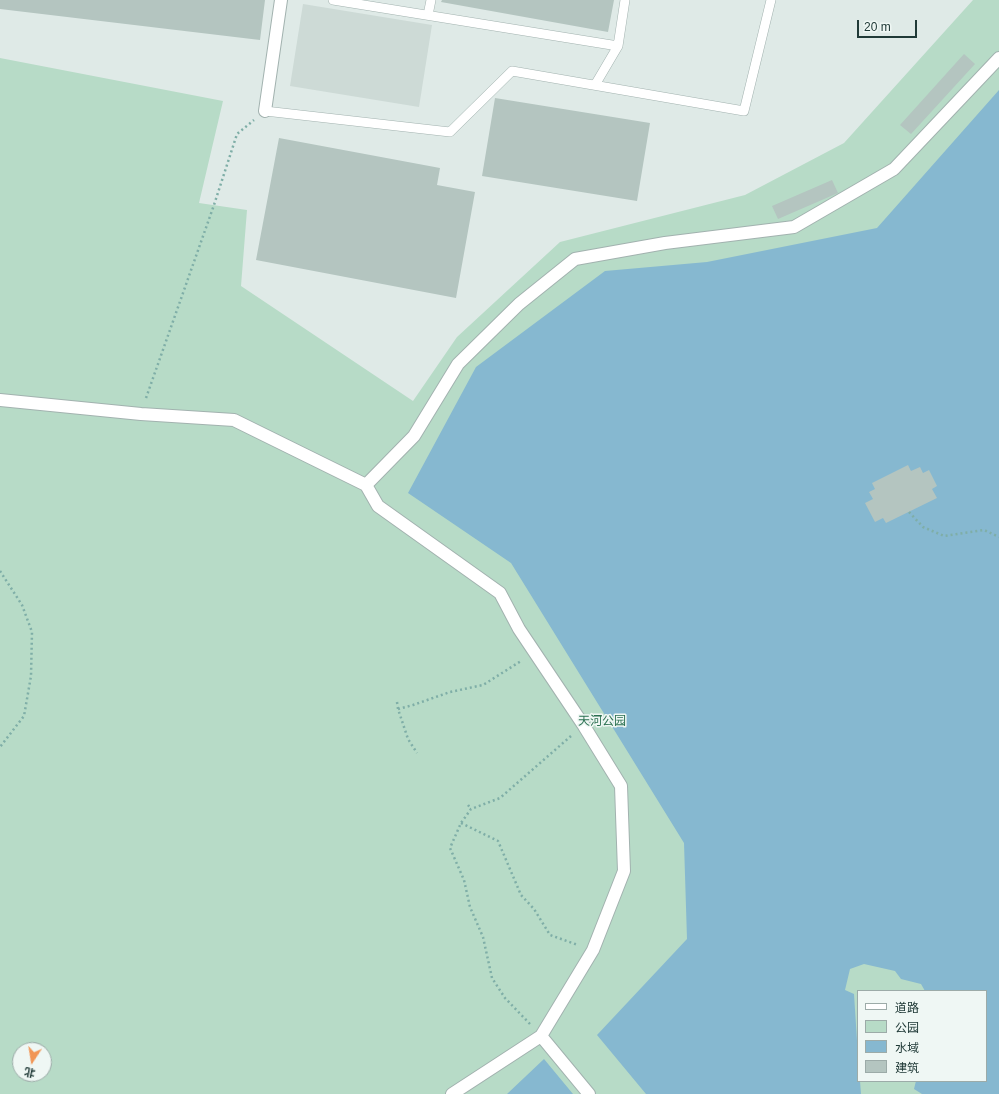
<!DOCTYPE html>
<html>
<head>
<meta charset="utf-8">
<style>
  body { margin:0 }
  #map { position:relative; width:999px; height:1094px; overflow:hidden; background:#dfeae7; font-family:Helvetica,"Noto Sans SC",sans-serif }
  canvas { display:block }
  .legend { position:absolute; left:857px; top:990px; width:130px; height:92px; box-sizing:border-box; background:#eff7f4; border:1px solid #9caba8; margin:0; padding:5px 7px; list-style:none; font-size:12px; color:#203a37 }
  .legend li { display:flex; align-items:center; gap:8px; height:20px }
  .legend b { width:20px; border:1px solid #9caba8 }
  .north { position:absolute; left:12px; top:1042px; width:40px; height:40px; box-sizing:border-box; background:#eff7f4; border:1px solid #9caba8; border-radius:50%; rotate:192deg; font-size:11px; font-weight:700; line-height:16px; text-align:center; color:#203a37 }
  .north::after { content:''; display:block; margin:auto; width:14px; height:18px; background:#f19656; clip-path:polygon(50% 0,100% 100%,50% 72%,0 100%) }
  .scale { position:absolute; left:857px; top:20px; width:60px; height:18px; box-sizing:border-box; border:2px solid #203a37; border-top:0; padding-left:5px; font-size:12px; line-height:14px; white-space:nowrap; color:#203a37; -webkit-text-stroke:3px #eff7f4; paint-order:stroke }
</style>
</head>
<body>
<div id="map">
<canvas width="999" height="1094"></canvas>
<ul class="legend">
<li><b style="height:5px;background:#fff"></b>道路</li>
<li><b style="height:11px;background:#b7dbc7"></b>公园</li>
<li><b style="height:11px;background:#86b8d0"></b>水域</li>
<li><b style="height:11px;background:#b4c5c0"></b>建筑</li>
</ul>
<div class="north">北</div>
<div class="scale">20 m</div>
</div>
<script>
const c = document.querySelector('canvas').getContext('2d');
c.lineJoin = 'round';
function fillPath(path, color) {
  c.fillStyle = color;
  c.fill(path, 'evenodd');
}
function shape(rows) {
  const path = new Path2D();
  for (const r of rows) {
    path.moveTo(r[0], r[1]);
    for (let i = 2; i < r.length; i += 2) path.lineTo(r[i], r[i + 1]);
  }
  return path;
}
function trace(path, color, width, dash) {
  c.strokeStyle = color;
  c.lineWidth = width;
  c.lineCap = dash ? 'butt' : 'round';
  c.setLineDash(dash || []);
  c.stroke(path);
}
function write(font, color, halo, rows, align = 'center') {
  c.font = font + ' Helvetica,"Noto Sans SC",sans-serif';
  c.lineWidth = 3;
  c.setLineDash([]);
  c.textBaseline = 'middle';
  c.strokeStyle = halo;
  c.fillStyle = color;
  for (const [text, x, y, turn = 0] of rows) {
    c.save();
    c.translate(x, y);
    c.rotate((+turn || 0) * Math.PI / 180);
    c.textAlign = isNaN(turn) ? turn : align;
    if (halo) c.strokeText(text, 0, 0);
    c.fillText(text, 0, 0);
    c.restore();
  }
}
fillPath(shape([
  [303,4,432,25,419,107,290,86]
]), '#cddad6');
fillPath(shape([
  [973,0,999,0,999,1094,0,1094,0,58,223,101,199,203,247,210,241,286,413,401,457,337,560,242,745,195,844,143],
  [858,991,986,991,986,1081,858,1081],
  [20,1050,44,1050,44,1074,20,1074]
]), '#b7dbc7');
fillPath(shape([
  [999,90,999,1094,922,1094,914,1089,916,1081,986,1081,986,991,925,991,921,984,901,979,895,971,864,964,850,969,845,990,854,994,858,1056,858,1081,860,1081,861,1094,646,1094,597,1035,687,939,684,843,511,563,408,493,476,367,605,271,707,262,877,228],
  [544,1059,573,1094,507,1094]
]), '#86b8d0');
fillPath(shape([
  [0,0,265,0,260,40,0,9],
  [442,0,614,0,608,32,441,2],
  [964,54,975,64,911,134,900,125],
  [495,98,650,123,637,201,482,176],
  [279,138,440,168,437,185,475,192,456,298,256,260],
  [832,180,838,193,778,219,772,206],
  [908,465,911,471,920,467,923,473,929,470,937,486,932,489,937,498,886,523,883,518,875,522,865,503,873,499,869,492,875,489,872,483]
]), '#b4c5c0');
const lane = shape([
  [333,0,618,46],
  [428,15,431,0],
  [595,85,618,46,625,0],
  [265,111,450,132,512,71,744,111,771,0]
]);
const street = shape([
  [265,111,281,0],
  [0,400,141,414,234,420,366,485,378,506,500,593,519,629,584,726,621,786,624,871,593,950,541,1036,452,1094],
  [366,485,414,436,458,364,519,304,575,259,665,243,794,227,894,169,999,58],
  [541,1036,589,1094]
]);
trace(lane, '#a2b2af', 10);
trace(street, '#a2b2af', 14);
trace(shape([
  [146,398,214,205,237,134,254,120],
  [909,512,923,527,944,536,984,530,999,537],
  [0,571,22,605,32,632,31,676,24,716,0,747],
  [397,702,398,709,408,739,417,753],
  [398,709,413,705,450,692,483,685,521,661],
  [468,805,471,809],
  [461,823,498,841,521,895,534,909,550,935,578,945],
  [530,1024,505,998,492,978,483,937,470,907,464,880,450,848,461,823,471,809,500,798,571,736]
]), '#7faea7', 2.5, [2, 3]);
trace(lane, '#fff', 9);
trace(street, '#fff', 12);
write('12px', '#2b7051', '#eff7f4', [
  ["天河公园",602,722]
]);
</script>
</body>
</html>
